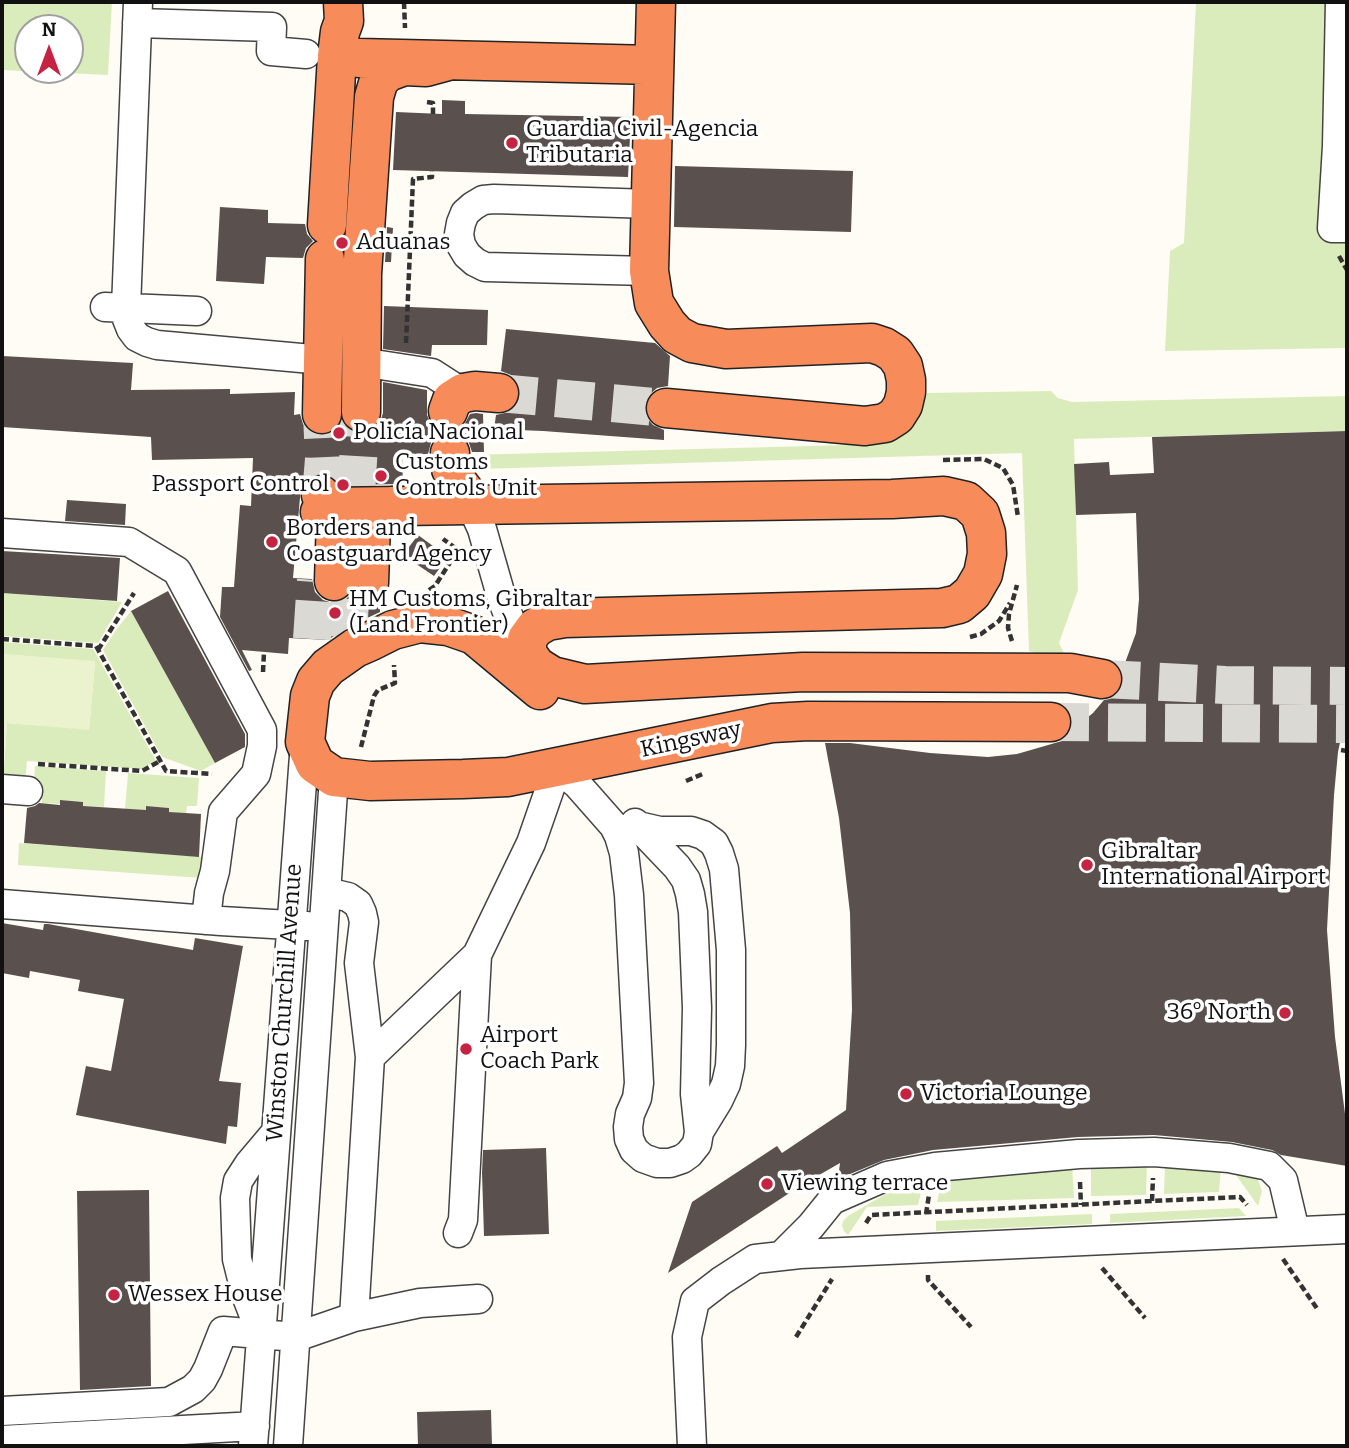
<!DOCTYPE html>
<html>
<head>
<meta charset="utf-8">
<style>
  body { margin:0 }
  #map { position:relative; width:1349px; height:1448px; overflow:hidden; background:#fffcf5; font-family:Bitter,serif }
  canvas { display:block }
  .frame { position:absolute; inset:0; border:4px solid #111; pointer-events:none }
  .north { position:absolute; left:14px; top:14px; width:70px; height:70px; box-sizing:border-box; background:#fff; border:2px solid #a0a0a0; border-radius:50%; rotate:0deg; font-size:19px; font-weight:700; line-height:28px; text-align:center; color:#111 }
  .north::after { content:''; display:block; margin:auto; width:24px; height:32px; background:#c62342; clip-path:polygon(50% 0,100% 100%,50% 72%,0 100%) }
</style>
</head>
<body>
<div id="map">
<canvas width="1349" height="1448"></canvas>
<div class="frame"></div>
<div class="north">N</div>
</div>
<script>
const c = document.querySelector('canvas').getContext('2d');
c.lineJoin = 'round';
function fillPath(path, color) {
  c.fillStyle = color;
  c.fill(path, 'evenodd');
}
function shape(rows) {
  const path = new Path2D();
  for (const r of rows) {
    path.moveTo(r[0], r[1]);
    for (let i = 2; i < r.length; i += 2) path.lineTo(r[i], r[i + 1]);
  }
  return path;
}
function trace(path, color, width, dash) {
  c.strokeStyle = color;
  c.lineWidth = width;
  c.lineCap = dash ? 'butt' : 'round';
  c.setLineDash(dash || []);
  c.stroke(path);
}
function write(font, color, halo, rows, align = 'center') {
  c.font = font + ' Bitter,serif';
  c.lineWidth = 7;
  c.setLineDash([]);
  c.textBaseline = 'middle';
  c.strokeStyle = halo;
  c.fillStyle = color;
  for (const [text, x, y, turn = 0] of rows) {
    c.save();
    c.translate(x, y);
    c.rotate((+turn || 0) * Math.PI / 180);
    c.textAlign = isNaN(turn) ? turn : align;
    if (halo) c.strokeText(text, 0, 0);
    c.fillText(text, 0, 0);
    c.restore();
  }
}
fillPath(shape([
  [2,2,112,2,108,75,2,70],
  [28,28,70,28,70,70,28,70],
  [1196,2,1347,2,1347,348,1165,351,1170,251,1184,243],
  [1051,391,1058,398,1072,402,1347,396,1347,431,1074,439,1078,590,1059,643,1066,657,1048,657,1029,651,1022,453,480,469,472,468,466,455,849,445,889,438,915,417,927,393],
  [2,593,122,602,98,643,2,636],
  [131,611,215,763,201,771,162,757,103,650,116,630],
  [2,642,93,649,156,761,141,769,27,761,25,784,3,783,7,723,89,729,95,662,2,654],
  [35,766,106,771,104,807,83,806,83,802,61,800,60,804,42,803,42,796,33,794],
  [128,773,199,778,197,806,187,806,186,814,169,812,169,808,147,806,146,811,125,809],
  [19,843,203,857,202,878,18,865],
  [1147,1163,1146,1195,1091,1196,1091,1164],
  [1165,1164,1221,1168,1219,1192,1164,1194],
  [1072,1165,1074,1198,937,1202,943,1177],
  [1237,1169,1256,1176,1259,1183,1262,1191,1258,1206,1236,1175],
  [924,1180,918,1205,867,1207,848,1235,844,1231,842,1226,843,1221,848,1216,884,1195],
  [1239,1208,1246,1216,1110,1223,1110,1214],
  [1092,1214,1092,1224,936,1231,936,1221]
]), '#dbecbc');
fillPath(shape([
  [2,654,95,661,89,730,7,723,3,777]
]), '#ebf2ce');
fillPath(shape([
  [442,100,465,101,465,114,631,117,628,177,393,170,396,112,442,114],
  [675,166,853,171,851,232,674,227],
  [220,207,268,210,268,223,305,224,307,234,313,241,306,248,303,258,266,257,264,284,216,281],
  [387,227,393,228,391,262,385,262],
  [384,306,488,310,487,345,432,345,431,356,383,349],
  [506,329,655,343,670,356,668,386,657,388,649,395,644,407,646,417,653,425,664,430,664,440,543,431,494,429,496,415,509,412,517,406,521,395,518,383,511,375,501,371],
  [2,356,133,363,131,390,230,389,230,394,295,392,294,415,300,414,303,424,310,432,321,436,333,433,342,422,351,431,362,434,372,431,380,422,383,413,383,382,427,390,427,415,432,426,440,431,446,432,437,435,431,443,428,454,402,455,403,484,341,485,331,476,320,473,308,477,301,486,293,578,312,579,315,592,323,600,333,603,344,601,351,594,358,602,368,605,380,601,380,612,346,628,328,640,289,638,288,654,242,650,252,670,249,671,220,617,222,587,234,587,240,505,251,506,253,458,152,460,151,437,2,427],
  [476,413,483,414,484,452,472,452,468,440,460,434,453,432,463,427,470,414],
  [1347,431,1347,709,1338,752,1334,795,1327,930,1335,1037,1347,1129,1347,1166,1281,1155,1272,1150,1232,1142,1154,1135,1078,1137,933,1150,884,1160,838,1179,840,1163,800,1186,668,1273,692,1202,777,1146,782,1153,846,1110,852,1010,850,913,839,818,825,743,850,743,930,753,988,757,1017,754,1062,741,1071,731,1093,713,1104,700,1110,699,1119,693,1124,682,1122,671,1136,633,1139,599,1136,513,1076,515,1074,464,1109,462,1110,475,1154,473,1152,437],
  [67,500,126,504,125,525,65,521],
  [418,535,448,557,434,576,403,555],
  [2,551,120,558,117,601,2,593],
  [168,591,245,734,245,747,215,763,131,611],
  [60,800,83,802,83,806,146,810,146,806,169,808,169,812,201,814,199,857,24,843,27,808,35,806,39,803,60,805],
  [2,923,43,930,44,924,48,924,193,950,195,938,243,946,219,1081,241,1083,237,1127,228,1126,226,1144,76,1115,86,1066,111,1071,124,999,78,991,80,980,30,971,29,978,2,973],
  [546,1148,549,1234,484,1236,482,1173,483,1150],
  [149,1190,151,1386,80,1390,77,1191],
  [491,1410,492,1446,418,1446,417,1412]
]), '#5a504d');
trace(shape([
  [327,301,342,260,344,226],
  [499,393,666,408],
  [356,494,361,412],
  [321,495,324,459,322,414],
  [348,637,351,582],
  [312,639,316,580],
  [1102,679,1225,685,1347,686],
  [1051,722,1347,724]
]), '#dbd9d3', 38, [38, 19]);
const minor = shape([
  [138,2,126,308,127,319,131,329,137,337,147,342,157,345,323,360],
  [1340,2,1337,146,1332,228,1347,228],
  [137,23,272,27,271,51,306,54],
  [649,271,485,267,475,262,467,255,461,245,459,234,461,223,465,213,473,206,483,200,494,199,651,204],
  [105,307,197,311],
  [361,362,432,373,463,393],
  [471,505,482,529,502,599,514,630,527,653],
  [2,533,129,542,177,571,262,730,262,746,256,774,223,812,215,871,209,893,206,920],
  [2,789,28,791],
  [635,823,677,867,686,880,690,894,693,912,697,1008,695,1094,699,1132],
  [326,892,348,897,358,904,362,913,364,922,359,963,370,1057,354,1317],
  [2,904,221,921,307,926],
  [370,1057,477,955,531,843,557,768,577,784,614,826,619,836,624,853,629,895,639,1083,637,1098,630,1114,628,1127,629,1139,634,1150,643,1158,657,1163,670,1163,682,1159,689,1154,697,1144,699,1132,718,1101,726,1084,730,1066,731,1045,731,950,724,869,719,853,714,843,703,835,691,831,660,831,638,826],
  [458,1233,463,1220,477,955],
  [781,1256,811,1226,832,1200,887,1176,935,1167,1079,1154,1154,1152,1229,1158,1269,1166,1283,1180,1295,1231],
  [258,1326,246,1295,237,1259,235,1198,238,1181,249,1164,276,1132],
  [2,1411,169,1402,193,1389,202,1380,208,1369,223,1331,296,1337,354,1317,420,1303,478,1299],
  [2,1440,255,1426],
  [253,1446,305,742],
  [288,1446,334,777],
  [692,1446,687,1337,695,1301,721,1281,755,1259,800,1254,1347,1229]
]);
const highway = shape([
  [656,2,649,271,654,303,667,324,677,335,692,343,726,349,872,343,884,347,895,354,903,366,906,380,906,392,903,405,896,416,885,423,865,426,666,408],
  [359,58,654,65],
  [327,225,337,56,340,32,344,21,343,2],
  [448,411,452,400,463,393,475,391,499,393],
  [361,412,362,274,374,97,379,80,388,72,404,66,426,67,448,61],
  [322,414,325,259],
  [450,453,451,469,459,484,465,492,471,505],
  [321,495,336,517,334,581],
  [320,512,329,507,892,499,944,496,966,501,980,514,986,533,987,554,983,574,972,593,959,604,942,608,565,618,547,621,535,628,527,639,527,653,536,666,552,676,585,684,803,672,1070,673,1102,679],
  [369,583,371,523,380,514,392,506],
  [540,690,474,635,448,626,420,623,393,630,371,641,355,648,328,667,316,681,310,696,305,742,315,764,334,777,370,781,463,779,508,777,772,723,808,721,1051,722]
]);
trace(minor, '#444', 31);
trace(highway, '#222', 41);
trace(shape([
  [404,2,405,28],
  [427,102,433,103,433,114],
  [1339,256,1347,270],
  [406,343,413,179,432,177,432,171],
  [413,455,415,471],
  [943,460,984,459,1003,468,1013,485,1018,517],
  [429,590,435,586,458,550,443,539],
  [970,637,981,634,999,621,1010,603],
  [2,639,96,646,166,771,212,774],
  [1012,641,1008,628,1009,614,1017,585],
  [98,650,134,593],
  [263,672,264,652],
  [361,747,374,696,378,690,395,683,394,665],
  [1341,750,1347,751],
  [38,764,142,771,160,761],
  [686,781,705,773],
  [1080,1182,1081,1205],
  [1152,1201,1153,1178],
  [926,1214,929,1195],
  [866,1223,871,1215,1152,1201,1240,1197,1247,1205],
  [1283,1259,1318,1310],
  [1102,1268,1145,1318],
  [928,1275,928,1280,971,1327],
  [796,1337,832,1279]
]), '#333', 4.5, [7, 3.5]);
trace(minor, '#fff', 28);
trace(highway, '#f78c5a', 38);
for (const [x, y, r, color] of [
  [512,143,7,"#c62342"],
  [342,243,7,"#c62342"],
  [339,433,7,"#c62342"],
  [381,476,7,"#c62342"],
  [343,485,7,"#c62342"],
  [272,542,7,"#c62342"],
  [335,613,7,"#c62342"],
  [1087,865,7,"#c62342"],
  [1285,1013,7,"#c62342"],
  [466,1049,7,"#c62342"],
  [906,1094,7,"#c62342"],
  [767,1184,7,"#c62342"],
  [114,1295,7,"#c62342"]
]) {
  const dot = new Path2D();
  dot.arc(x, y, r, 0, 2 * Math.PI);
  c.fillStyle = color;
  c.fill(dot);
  trace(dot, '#fff', 2.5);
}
write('23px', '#111', '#fff', [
  ["Guardia Civil-Agencia",526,130],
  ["Tributaria",526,156],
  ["Aduanas",356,243],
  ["Policía Nacional",353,433],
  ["Customs",395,463],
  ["Controls Unit",395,489],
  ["Passport Control",329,485,"right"],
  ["Borders and",286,529],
  ["Coastguard Agency",286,555],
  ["HM Customs, Gibraltar",349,600],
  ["(Land Frontier)",349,626],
  ["Gibraltar",1101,852],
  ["International Airport",1101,878],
  ["36° North",1271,1013,"right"],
  ["Airport",480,1036],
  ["Coach Park",480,1062],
  ["Victoria Lounge",920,1094],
  ["Viewing terrace",781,1184],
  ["Wessex House",128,1295]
], 'left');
write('23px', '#111', '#fff', [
  ["Kingsway",691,740,-12],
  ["Winston Churchill Avenue",285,1003,-86]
]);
</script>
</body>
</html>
